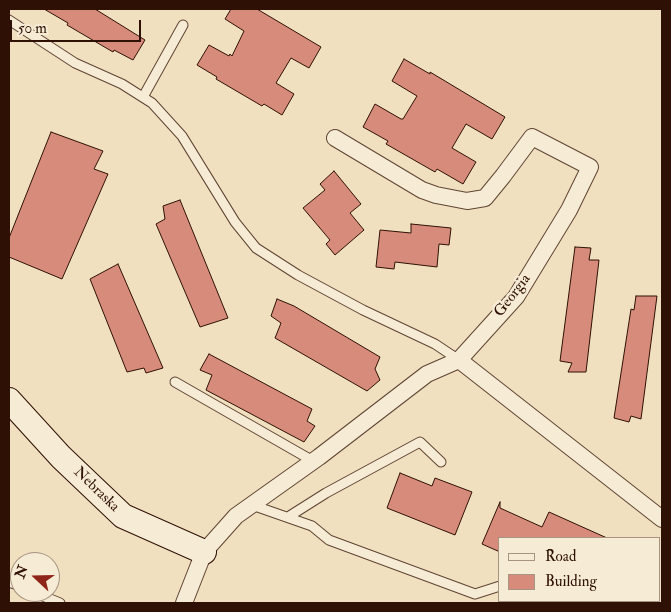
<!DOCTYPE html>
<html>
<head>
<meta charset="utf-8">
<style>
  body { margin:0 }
  #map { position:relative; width:671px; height:612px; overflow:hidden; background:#f1e0bf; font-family:"IM FELL Double Pica",serif }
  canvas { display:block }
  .frame { position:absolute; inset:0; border:10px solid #2e1004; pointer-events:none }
  .legend { position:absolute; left:498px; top:537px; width:162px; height:65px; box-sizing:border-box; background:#f6ebd5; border:1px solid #a69381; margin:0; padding:6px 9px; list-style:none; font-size:15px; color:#2e1004 }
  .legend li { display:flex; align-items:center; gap:10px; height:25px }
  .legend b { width:25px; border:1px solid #a69381 }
  .north { position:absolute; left:10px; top:552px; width:50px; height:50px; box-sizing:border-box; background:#f6ebd5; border:1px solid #a69381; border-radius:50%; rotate:291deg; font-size:14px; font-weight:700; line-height:20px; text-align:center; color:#2e1004 }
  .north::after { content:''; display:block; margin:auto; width:18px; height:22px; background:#8f2418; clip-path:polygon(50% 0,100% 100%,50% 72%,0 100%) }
  .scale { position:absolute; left:10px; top:20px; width:131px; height:22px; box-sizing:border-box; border:2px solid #2e1004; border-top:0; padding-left:6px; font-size:15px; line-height:18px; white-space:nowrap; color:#2e1004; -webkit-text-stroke:4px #f6ebd5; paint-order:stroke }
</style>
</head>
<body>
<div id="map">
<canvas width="671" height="612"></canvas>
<div class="frame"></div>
<ul class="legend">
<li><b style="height:6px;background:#f6ebd5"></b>Road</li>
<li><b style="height:14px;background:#d78b7b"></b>Building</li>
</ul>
<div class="north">N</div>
<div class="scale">50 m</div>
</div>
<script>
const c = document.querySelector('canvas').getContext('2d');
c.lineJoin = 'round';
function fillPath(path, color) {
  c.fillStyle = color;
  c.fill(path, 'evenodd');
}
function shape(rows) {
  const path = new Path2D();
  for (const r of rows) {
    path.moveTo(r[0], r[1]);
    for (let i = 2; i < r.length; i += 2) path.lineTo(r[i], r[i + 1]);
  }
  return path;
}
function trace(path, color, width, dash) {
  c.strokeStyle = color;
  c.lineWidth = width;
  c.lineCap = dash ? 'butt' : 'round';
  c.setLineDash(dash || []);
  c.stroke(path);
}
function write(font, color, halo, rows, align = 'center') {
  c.font = font + ' "IM FELL Double Pica",serif';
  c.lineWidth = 5;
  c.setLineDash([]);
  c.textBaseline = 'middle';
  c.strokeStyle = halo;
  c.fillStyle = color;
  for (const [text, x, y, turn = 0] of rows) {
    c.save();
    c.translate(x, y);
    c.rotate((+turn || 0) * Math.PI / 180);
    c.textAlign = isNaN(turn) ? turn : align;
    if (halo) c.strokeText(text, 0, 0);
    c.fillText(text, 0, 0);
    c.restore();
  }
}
const building = shape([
  [44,9,95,9,145,40,133,60,114,50,113,52,67,25,68,23,44,9],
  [231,9,257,9,321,47,309,68,291,58,276,83,294,94,282,115,264,104,262,106,216,79,217,77,197,65,209,45,229,56,230,54,232,56,244,31,225,19,231,9],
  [404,59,430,74,430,72,505,117,492,139,466,124,452,148,476,162,463,184,437,169,435,172,386,144,388,141,363,127,375,104,401,119,403,119,417,96,392,81,404,59],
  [51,132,103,151,94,169,108,174,62,279,9,257,9,238,51,132],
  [334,171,361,204,350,213,364,230,335,255,326,244,330,240,303,208,325,190,320,184,334,171],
  [180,200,228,318,200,327,156,224,165,219,163,206,180,200],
  [411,224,451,228,449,245,439,244,437,267,395,262,394,269,376,267,380,230,411,233,411,224],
  [575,247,591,248,589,260,599,260,586,372,568,372,572,363,560,361,575,247],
  [118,264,163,368,146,373,144,368,127,372,90,279,118,264],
  [636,296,657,296,641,419,631,416,629,422,614,418,631,309,634,310,636,296],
  [277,299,294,306,380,357,375,369,380,380,367,391,275,338,281,323,271,316,277,299],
  [209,354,312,409,307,421,315,426,304,442,206,390,212,375,200,370,209,354],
  [400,473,432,486,435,478,472,492,455,535,387,508,400,473],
  [500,502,500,508,542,527,549,512,607,538,500,538,500,552,482,544,500,502]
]);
fillPath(building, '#d78b7b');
trace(building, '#2e1004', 1);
const lane = shape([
  [9,20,75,63,122,84,152,103,182,136,235,222,256,248,298,275,363,310,435,344,459,360],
  [143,97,183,25],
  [175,382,313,461],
  [252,505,312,526,329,540,475,594,500,586],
  [288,517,326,493,420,442,441,462],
  [9,582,20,586],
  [33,592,60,603],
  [536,601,542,603]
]);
const street = shape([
  [459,360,662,519],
  [184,603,204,552,236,516,319,457,427,374,459,360,516,297,569,210,590,167,532,137,503,176,485,198,467,201,436,195,422,190,335,138]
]);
const secondary = shape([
  [9,400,61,457,123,516,204,552]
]);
trace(lane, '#5f4433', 11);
trace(street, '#5f4433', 18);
trace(secondary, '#2e1004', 26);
trace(lane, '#f6ebd5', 9);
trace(street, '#f6ebd5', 16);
trace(secondary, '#f6ebd5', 24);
write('15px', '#2e1004', '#f6ebd5', [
  ["Georgia",513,296,-53],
  ["Nebraska",96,490,44]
]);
</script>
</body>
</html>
